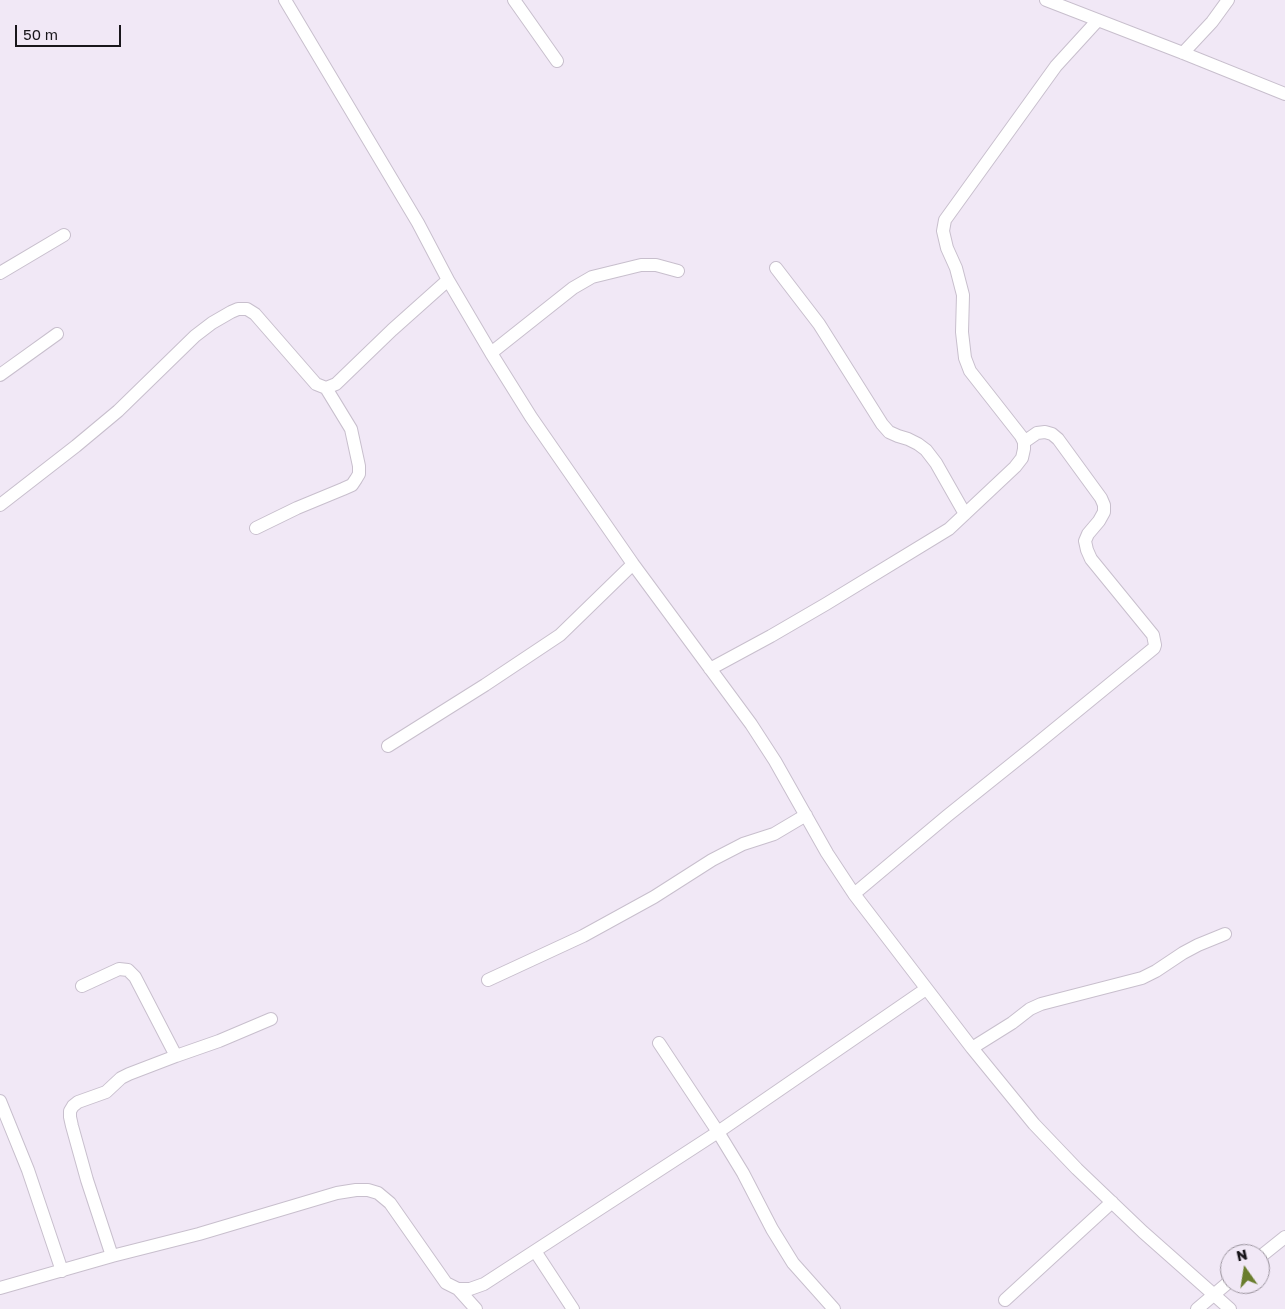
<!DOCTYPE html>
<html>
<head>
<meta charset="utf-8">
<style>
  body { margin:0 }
  #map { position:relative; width:1285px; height:1309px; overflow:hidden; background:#f1e8f6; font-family:"Golos Text",sans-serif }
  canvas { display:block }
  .north { position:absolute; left:1220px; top:1244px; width:50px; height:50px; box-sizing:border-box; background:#f1e8f6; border:1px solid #9b949e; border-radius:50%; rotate:347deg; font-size:14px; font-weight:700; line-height:20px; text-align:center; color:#19161b }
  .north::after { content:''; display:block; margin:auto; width:18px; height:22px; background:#6a7d2d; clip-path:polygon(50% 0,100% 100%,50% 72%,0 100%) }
  .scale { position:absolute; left:15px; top:25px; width:106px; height:22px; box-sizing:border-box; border:2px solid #19161b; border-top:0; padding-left:6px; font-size:15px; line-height:18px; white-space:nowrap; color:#19161b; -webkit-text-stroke:4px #f1e8f6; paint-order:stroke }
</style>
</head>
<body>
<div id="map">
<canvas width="1285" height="1309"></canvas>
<div class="north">N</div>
<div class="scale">50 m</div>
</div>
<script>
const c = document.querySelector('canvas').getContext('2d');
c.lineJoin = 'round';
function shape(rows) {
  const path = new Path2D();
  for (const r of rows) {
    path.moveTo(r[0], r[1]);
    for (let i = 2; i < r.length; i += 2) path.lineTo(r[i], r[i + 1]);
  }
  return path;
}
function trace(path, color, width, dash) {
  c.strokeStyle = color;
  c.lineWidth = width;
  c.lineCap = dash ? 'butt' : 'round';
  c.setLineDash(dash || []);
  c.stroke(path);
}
const street = shape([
  [285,0,418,223,448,280,491,353,531,417,633,564,751,724,775,761,827,853,854,894,972,1048,1034,1124,1077,1169,1143,1232,1230,1309],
  [514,0,557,61],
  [1046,0,1183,53,1285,94],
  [1183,53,1212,22,1228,0],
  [776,268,819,324,882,424,889,432,898,436,908,439,918,444,926,450,936,463,965,514],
  [0,273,64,235],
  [491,353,573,288,592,277,641,265,656,265,678,271],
  [0,375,57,334],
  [0,505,76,446,118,411,195,336,212,323,231,312,238,309,247,309,255,314,316,384,326,388,336,384,392,330,448,280],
  [256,528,297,508,343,489,352,485,356,479,359,474,359,466,351,429,326,388],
  [710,669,771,636,826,604,949,529,1015,467,1022,458,1024,449,1024,442,1021,436,970,371,965,358,962,332,963,295,956,268,947,248,943,231,945,220,1056,66,1098,20],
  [388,746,485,685,560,635,633,564],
  [854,894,947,816,1033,747,1154,648,1155,645,1153,635,1091,559,1087,550,1085,541,1088,534,1099,521,1104,512,1104,505,1101,498,1058,439,1052,434,1045,432,1037,433,1024,442],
  [488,980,583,936,654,897,712,860,743,844,774,834,806,815],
  [82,986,119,969,128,970,135,977,176,1056],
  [659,1043,718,1132,743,1173,772,1229,793,1263,834,1309],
  [972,1048,1012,1023,1030,1009,1041,1004,1142,978,1156,971,1183,953,1198,945,1225,934],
  [0,1101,28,1170,62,1271],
  [535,1251,573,1309],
  [112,1256,87,1180,72,1126,70,1117,70,1111,73,1106,78,1102,106,1092,121,1078,129,1074,176,1056,219,1041,271,1019],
  [1260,1257,1285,1237],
  [0,1288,112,1256,199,1234,337,1193,356,1190,368,1190,378,1193,390,1203,446,1283,458,1289,470,1289,484,1284,718,1132,926,989],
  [458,1289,476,1309],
  [1005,1300,1112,1202],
  [1197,1309,1230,1281]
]);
trace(street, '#c8bfcd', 14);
trace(street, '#fff', 12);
</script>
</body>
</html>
